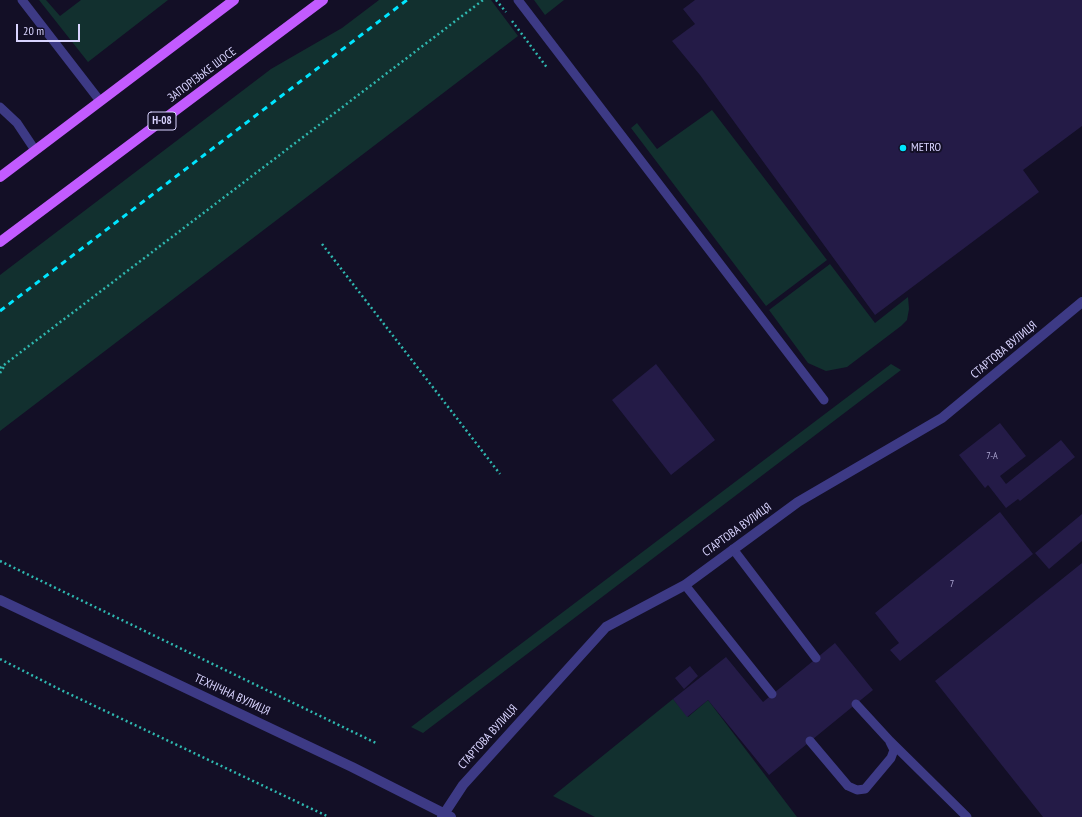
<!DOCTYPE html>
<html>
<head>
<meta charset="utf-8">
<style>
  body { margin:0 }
  #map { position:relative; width:1082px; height:817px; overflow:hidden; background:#130f26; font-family:"PT Sans Narrow",sans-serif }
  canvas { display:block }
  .scale { position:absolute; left:16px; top:24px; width:64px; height:18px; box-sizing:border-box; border:2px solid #d9d4ff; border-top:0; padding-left:5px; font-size:12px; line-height:14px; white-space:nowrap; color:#d9d4ff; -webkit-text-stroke:3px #130f26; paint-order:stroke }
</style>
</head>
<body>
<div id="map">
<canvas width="1082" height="817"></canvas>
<div class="scale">20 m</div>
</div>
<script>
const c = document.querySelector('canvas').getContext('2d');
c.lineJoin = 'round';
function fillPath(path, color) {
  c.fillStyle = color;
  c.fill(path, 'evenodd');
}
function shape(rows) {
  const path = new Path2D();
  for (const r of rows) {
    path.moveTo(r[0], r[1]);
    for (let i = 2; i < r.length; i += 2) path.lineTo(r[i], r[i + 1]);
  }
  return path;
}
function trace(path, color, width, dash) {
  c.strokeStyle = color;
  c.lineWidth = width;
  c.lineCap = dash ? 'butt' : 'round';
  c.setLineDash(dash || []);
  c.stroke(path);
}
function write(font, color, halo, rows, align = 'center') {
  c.font = font + ' "PT Sans Narrow",sans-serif';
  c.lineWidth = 4;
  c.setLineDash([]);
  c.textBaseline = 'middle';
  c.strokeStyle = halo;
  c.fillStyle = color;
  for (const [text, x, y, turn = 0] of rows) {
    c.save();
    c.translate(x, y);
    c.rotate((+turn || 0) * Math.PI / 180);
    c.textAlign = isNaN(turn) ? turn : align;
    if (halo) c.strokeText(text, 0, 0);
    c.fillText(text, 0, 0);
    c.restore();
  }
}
fillPath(shape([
  [39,0,46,0,60,16,81,0,168,0,88,62],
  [379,0,491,0,518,36,0,431,0,275,271,69,342,28],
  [534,0,564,0,545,15],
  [712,110,827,260,766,306,631,128,637,123,657,149],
  [830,264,875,323,908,297,909,309,907,320,901,326,847,367,826,371,808,363,769,310],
  [891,364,901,370,423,733,411,727],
  [673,699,688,717,708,700,797,817,595,817,553,796]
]), '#12302f');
fillPath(shape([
  [695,0,1082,0,1082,126,1023,170,1039,192,875,315,700,75,672,41,695,24,683,9],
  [656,364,715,440,671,475,612,400],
  [1000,423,1026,456,1000,476,1006,484,1061,440,1075,457,1020,501,1018,499,1006,508,988,485,985,488,959,455],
  [1000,512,1033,554,900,661,890,650,899,643,875,613],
  [1082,514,1082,541,1049,569,1035,553],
  [1082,563,1082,817,1043,817,935,681],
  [835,643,873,690,769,775,708,700,687,717,673,699,726,657,763,702],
  [690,666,698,676,684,689,675,678]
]), '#241b47');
trace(shape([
  [496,0,506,12],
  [512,21,548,69],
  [322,244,500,474],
  [0,368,483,0],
  [0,373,5,365],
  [0,561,378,744],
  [0,659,61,690,329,817]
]), '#2fb8b0', 2.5, [2, 3]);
trace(shape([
  [22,0,100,101],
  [518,0,824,400],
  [0,107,17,123,35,150],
  [733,549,816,658],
  [685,585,772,694],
  [856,704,890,741,967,817],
  [810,741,848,786,857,790,865,789,891,758,894,750,890,742]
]), '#3d3a85', 9);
trace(shape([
  [0,600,352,767,451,817],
  [442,817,463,785,606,627,685,585,798,502,942,418,1082,302]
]), '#3d3a85', 10);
trace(shape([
  [0,177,234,0],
  [0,242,323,0]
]), '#c25bff', 10);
trace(shape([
  [0,311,407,0]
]), '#00e5ff', 3, [6, 5]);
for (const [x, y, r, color] of [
  [903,148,4,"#00e5ff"]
]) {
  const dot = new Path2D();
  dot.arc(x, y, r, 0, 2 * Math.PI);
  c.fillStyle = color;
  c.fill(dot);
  trace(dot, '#130f26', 1.5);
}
write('10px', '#aca6d1', null, [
  ["7-А",992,456],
  ["7",952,584]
]);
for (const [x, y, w] of [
  [162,121,28]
]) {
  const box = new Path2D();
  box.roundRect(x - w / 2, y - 9, w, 18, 3);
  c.fillStyle = '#130f26';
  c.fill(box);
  trace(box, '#d9d4ff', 1);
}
write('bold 11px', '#d9d4ff', null, [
  ["Н-08",162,121]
]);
write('12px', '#d9d4ff', '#130f26', [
  ["ЗАПОРІЗЬКЕ ШОСЕ",202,75,-37],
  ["СТАРТОВА ВУЛИЦЯ",1004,350,-40],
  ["СТАРТОВА ВУЛИЦЯ",737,530,-36],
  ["ТЕХНІЧНА ВУЛИЦЯ",232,695,25],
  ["СТАРТОВА ВУЛИЦЯ",488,737,-48]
]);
write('12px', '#d9d4ff', '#130f26', [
  ["METRO",911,148]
], 'left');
</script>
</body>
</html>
